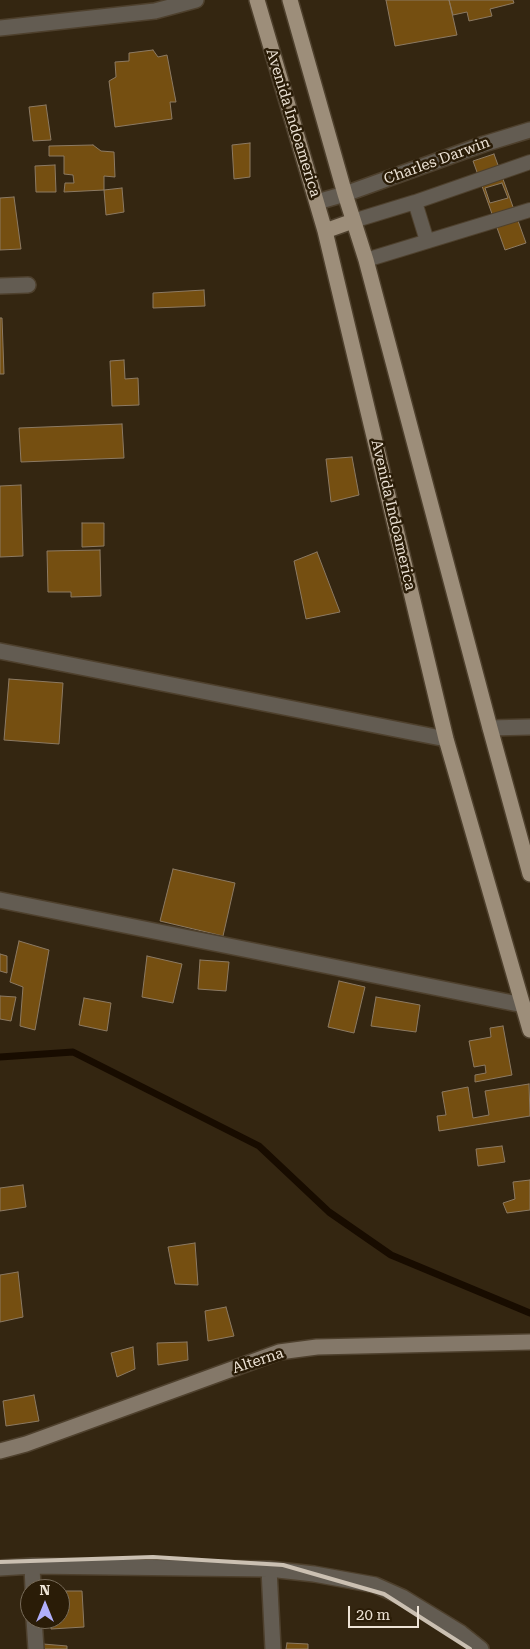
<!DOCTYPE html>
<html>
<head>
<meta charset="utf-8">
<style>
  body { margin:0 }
  #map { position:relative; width:530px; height:1649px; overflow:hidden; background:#342611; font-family:"Roboto Serif",serif }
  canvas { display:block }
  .north { position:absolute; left:20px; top:1579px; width:50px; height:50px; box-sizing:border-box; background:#2a1c07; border:1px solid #786c5a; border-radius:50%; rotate:0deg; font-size:14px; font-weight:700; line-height:20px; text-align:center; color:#ede3d6 }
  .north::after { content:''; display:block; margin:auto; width:18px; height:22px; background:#b0aefa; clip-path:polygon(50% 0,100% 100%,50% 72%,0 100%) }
  .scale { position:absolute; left:348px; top:1606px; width:71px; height:22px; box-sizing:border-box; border:2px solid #ede3d6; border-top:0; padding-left:6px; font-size:15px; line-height:18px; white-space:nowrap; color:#ede3d6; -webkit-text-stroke:4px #2a1c07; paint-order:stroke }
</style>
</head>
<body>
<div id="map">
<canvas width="530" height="1649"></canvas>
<div class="north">N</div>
<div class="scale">20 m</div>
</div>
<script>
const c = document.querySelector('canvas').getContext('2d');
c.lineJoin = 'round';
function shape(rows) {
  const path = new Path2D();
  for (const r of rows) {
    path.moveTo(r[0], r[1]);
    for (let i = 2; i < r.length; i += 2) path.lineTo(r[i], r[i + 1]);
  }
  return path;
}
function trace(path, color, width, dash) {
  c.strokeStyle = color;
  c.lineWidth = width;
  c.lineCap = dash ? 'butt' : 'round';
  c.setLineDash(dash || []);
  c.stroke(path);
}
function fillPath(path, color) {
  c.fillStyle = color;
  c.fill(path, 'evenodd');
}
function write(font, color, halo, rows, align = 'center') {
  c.font = font + ' "Roboto Serif",serif';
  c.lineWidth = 5;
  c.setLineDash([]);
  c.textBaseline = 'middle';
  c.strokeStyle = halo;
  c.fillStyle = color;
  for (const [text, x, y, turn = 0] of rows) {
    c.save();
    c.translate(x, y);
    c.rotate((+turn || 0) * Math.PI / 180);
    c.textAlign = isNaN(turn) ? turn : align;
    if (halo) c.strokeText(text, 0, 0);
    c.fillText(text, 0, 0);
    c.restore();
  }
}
trace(shape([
  [0,1057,73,1052,259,1146,329,1212,391,1255,530,1313]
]), '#180c00', 7);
const building = shape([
  [386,0,449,0,457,35,395,46,386,0],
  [449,0,513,0,514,3,490,9,492,16,469,21,467,12,453,15,449,0],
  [153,50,158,57,167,55,176,102,170,102,172,119,115,127,109,81,116,77,115,62,129,61,129,53,153,50],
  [46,105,51,140,33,141,29,107,46,105],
  [250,143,250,177,234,179,232,145,250,143],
  [93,145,101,151,114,152,115,177,104,176,104,190,64,192,65,183,74,183,73,175,64,174,64,156,49,156,49,146,93,145],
  [494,154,526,243,505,250,473,161,494,154],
  [55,165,56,192,36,192,35,166,55,165],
  [502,183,508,198,490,203,485,188,502,183],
  [122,188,124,212,106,215,104,190,122,188],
  [14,197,21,249,0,250,0,198,14,197],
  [204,290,205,306,153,308,153,293,204,290],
  [0,318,2,318,4,374,0,374,0,318],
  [124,360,125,379,138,378,139,405,112,406,110,361,124,360],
  [122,424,124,458,21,462,19,428,122,424],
  [352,457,359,495,331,502,326,459,352,457],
  [21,485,23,556,0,557,0,486,21,485],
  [82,523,104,523,104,546,82,547,82,523],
  [100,550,101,596,71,597,71,592,48,592,47,551,100,550],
  [317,552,340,612,306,619,294,561,317,552],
  [9,679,63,683,59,744,4,740,9,679],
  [173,869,235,883,223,936,160,921,173,869],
  [19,941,49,950,35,1030,20,1026,23,987,10,982,19,941],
  [0,954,7,956,7,973,0,971,0,954],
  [147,956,182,964,173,1003,142,997,147,956],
  [200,960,229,962,226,991,198,989,200,960],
  [339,981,365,987,354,1033,328,1027,339,981],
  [0,996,16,997,11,1021,0,1019,0,996],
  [376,997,420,1005,416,1032,371,1026,376,997],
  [84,998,111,1003,107,1031,79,1025,84,998],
  [503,1026,512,1075,475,1082,475,1075,486,1073,485,1065,474,1067,469,1041,491,1037,490,1028,503,1026],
  [529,1084,530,1116,439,1131,437,1116,446,1115,442,1092,468,1087,473,1118,489,1115,485,1091,529,1084],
  [502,1146,505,1162,478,1166,476,1149,502,1146],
  [530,1180,530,1210,507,1213,503,1203,515,1199,513,1182,530,1180],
  [23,1185,26,1207,0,1211,0,1188,23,1185],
  [195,1243,198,1285,175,1284,168,1247,195,1243],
  [18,1272,23,1317,0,1322,0,1275,18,1272],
  [226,1307,234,1336,208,1341,205,1311,226,1307],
  [187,1342,188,1360,158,1365,157,1343,187,1342],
  [133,1347,135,1369,117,1377,111,1353,133,1347],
  [34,1395,39,1421,6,1426,3,1401,34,1395],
  [60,1591,82,1591,84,1627,51,1629,50,1619,60,1619,60,1591],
  [287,1643,308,1644,308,1649,286,1649,287,1643],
  [43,1644,67,1646,67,1649,44,1649,43,1644]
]);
fillPath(building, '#754f11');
trace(building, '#8c7a63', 1);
const lane = shape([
  [415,202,427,241],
  [353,221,415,202,530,162],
  [366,260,530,210]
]);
const street = shape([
  [0,28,155,11,196,0],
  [317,202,345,194,484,144,530,130],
  [0,286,28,285],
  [0,651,446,739],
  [490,728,530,727],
  [0,900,523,1005],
  [32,1566,33,1589],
  [0,1568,32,1566,269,1569,314,1574,375,1585,402,1597,461,1633,481,1649],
  [269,1569,273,1649],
  [34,1619,36,1649]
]);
const secondary = shape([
  [0,1451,26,1444,279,1352,317,1347,530,1342]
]);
const primary = shape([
  [257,0,325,231,446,739,530,1030],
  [290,0,345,194,366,260,490,728,530,874],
  [325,231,353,221]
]);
trace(lane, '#4e402d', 16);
trace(street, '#4e402d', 18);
trace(secondary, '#4e402d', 18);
trace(primary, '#4e402d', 18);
trace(lane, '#635c52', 14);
trace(street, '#635c52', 15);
trace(secondary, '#847869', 15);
trace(primary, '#9d8e7a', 15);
trace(shape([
  [0,1562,153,1557,283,1565,384,1594,470,1649]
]), '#cbc0b2', 4);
write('15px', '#ede3d6', '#2a1c07', [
  ["Avenida Indoamerica",293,123,73],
  ["Charles Darwin",437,161,-20],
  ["Avenida Indoamerica",393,515,77],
  ["Alterna",258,1361,-18]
]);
</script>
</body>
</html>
